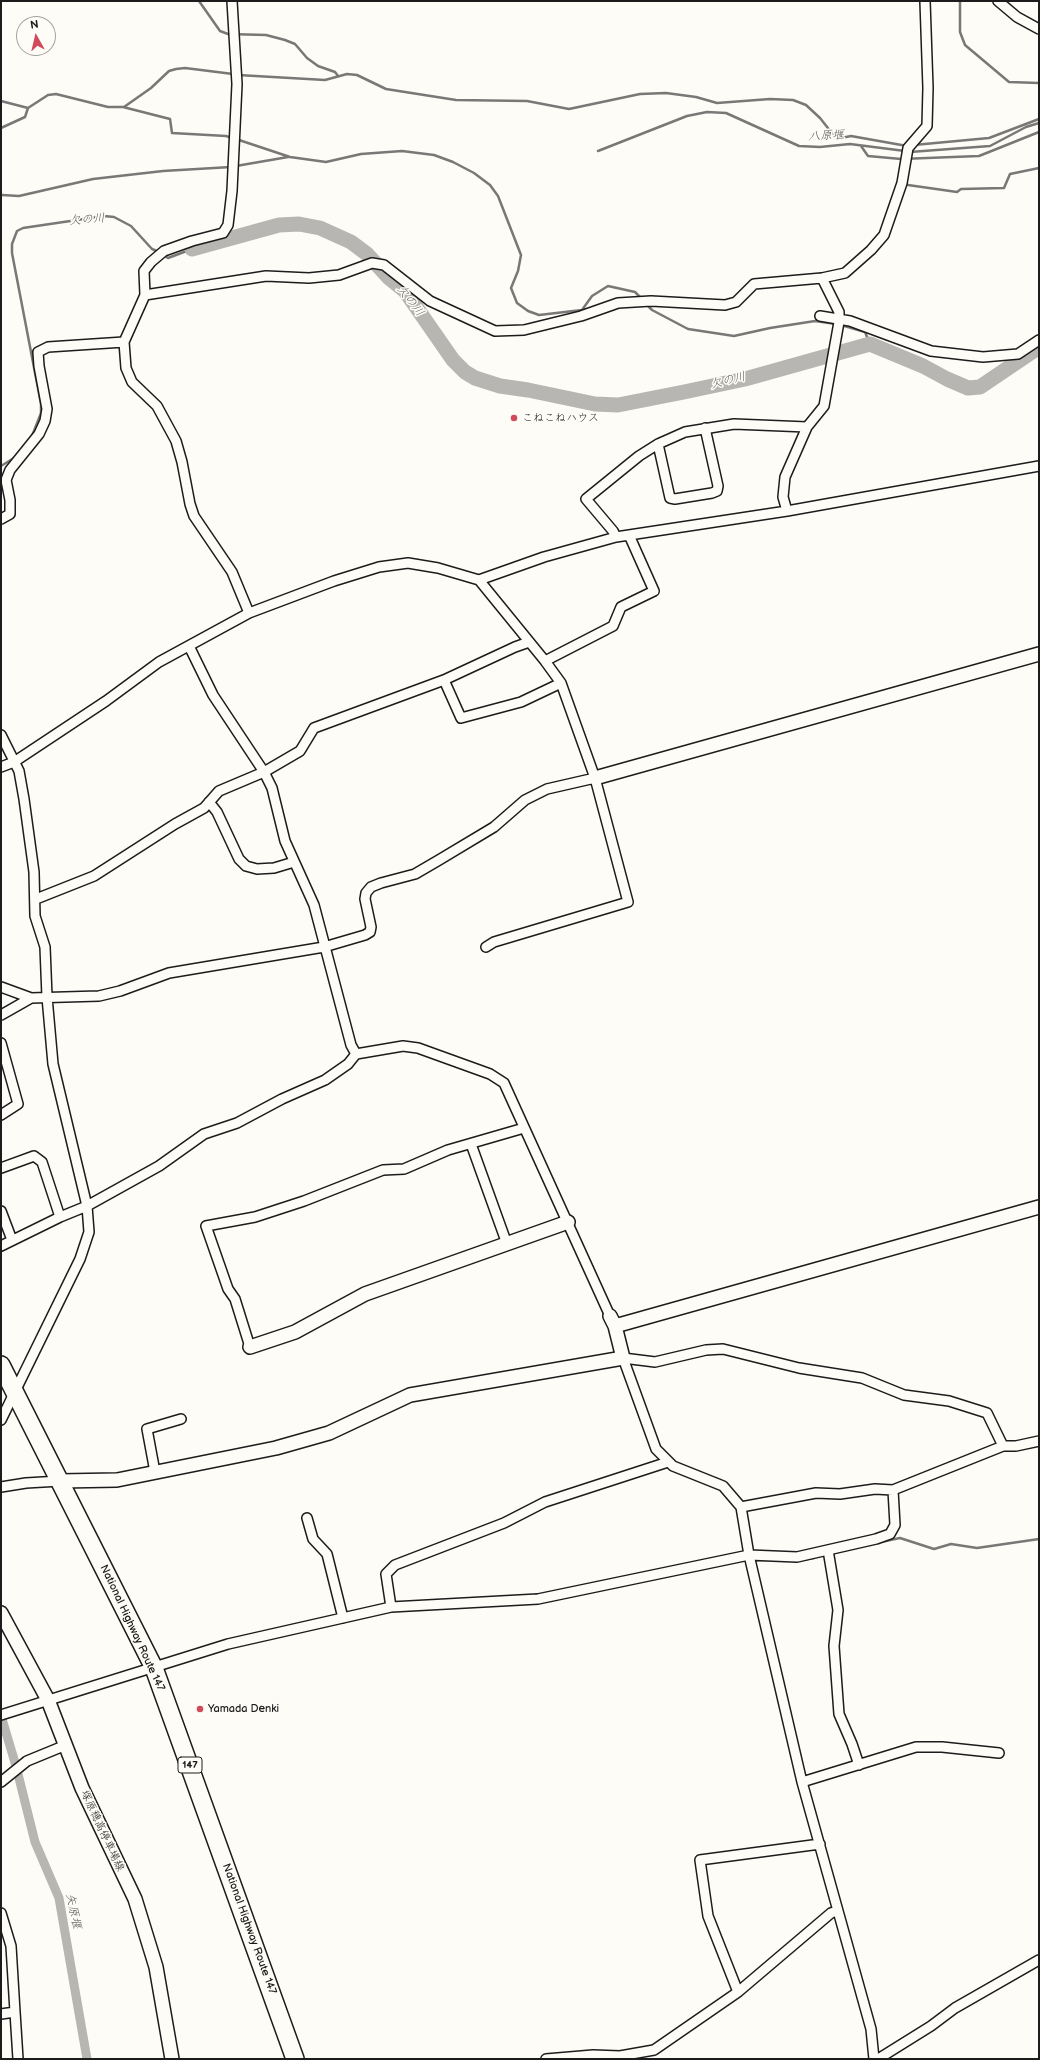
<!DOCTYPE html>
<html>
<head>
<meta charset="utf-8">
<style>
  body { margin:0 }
  #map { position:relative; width:1040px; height:2060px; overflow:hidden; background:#fdfcf7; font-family:"Balsamiq Sans",sans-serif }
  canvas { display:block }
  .frame { position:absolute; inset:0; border:2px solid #1c1c1c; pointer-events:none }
  .north { position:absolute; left:16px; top:16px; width:40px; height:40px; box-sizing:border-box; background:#fdfcf7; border:1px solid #a3a29f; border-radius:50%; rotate:352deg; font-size:11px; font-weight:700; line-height:16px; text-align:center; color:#1c1c1c }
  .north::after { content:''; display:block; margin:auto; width:14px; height:18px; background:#d1495b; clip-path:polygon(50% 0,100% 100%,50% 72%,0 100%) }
</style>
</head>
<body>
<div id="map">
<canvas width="1040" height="2060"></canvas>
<div class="frame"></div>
<div class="north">N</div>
</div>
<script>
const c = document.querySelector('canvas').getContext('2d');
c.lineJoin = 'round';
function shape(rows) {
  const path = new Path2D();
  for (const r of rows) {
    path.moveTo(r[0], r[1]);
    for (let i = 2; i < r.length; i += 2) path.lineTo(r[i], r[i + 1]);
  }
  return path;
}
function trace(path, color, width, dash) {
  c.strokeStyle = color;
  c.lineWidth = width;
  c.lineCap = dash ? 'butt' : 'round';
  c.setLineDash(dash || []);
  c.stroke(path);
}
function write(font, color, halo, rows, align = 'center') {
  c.font = font + ' "Balsamiq Sans","Klee One",sans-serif';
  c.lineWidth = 3;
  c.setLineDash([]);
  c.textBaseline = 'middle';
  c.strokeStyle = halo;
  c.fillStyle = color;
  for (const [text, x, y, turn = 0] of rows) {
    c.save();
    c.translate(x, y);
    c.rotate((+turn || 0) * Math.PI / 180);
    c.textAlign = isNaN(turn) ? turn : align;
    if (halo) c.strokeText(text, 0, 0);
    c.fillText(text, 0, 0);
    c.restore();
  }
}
trace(shape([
  [199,1,220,31,228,34,266,35,285,40,295,44,307,58,318,66,335,72,338,76],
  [960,1,960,32,965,45,1009,82,1039,83],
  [238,75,325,80,347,74,357,75,386,89,456,100,527,101,569,109,640,94,666,93,696,97,717,103,770,99,793,100,806,105,820,118,831,132,841,138,851,136,907,146],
  [1,101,28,108,48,95,56,94,108,107,123,107,170,119,172,133,226,136,232,138],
  [124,107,151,88,169,71,176,69,185,68,233,74],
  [1,128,25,117,28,108],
  [236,139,290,157,326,162,361,154,402,151,434,155,453,162,474,173,490,185,498,196,521,255,518,271,511,288,517,303,528,311,539,315,582,310,592,296,608,286,635,292,642,299],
  [914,145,989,138,1039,119],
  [861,146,868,156,901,159,979,156,1039,132],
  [598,151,687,116,707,112,726,113,799,146,820,147,850,144,905,151],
  [910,152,990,146,1026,127,1039,123],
  [236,166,288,157],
  [908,185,957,192,961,189,1004,188,1010,174,1039,168],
  [2,195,19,196,93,179,163,171,231,167],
  [163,255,168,258,192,249],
  [646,304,652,310,688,329,734,336,770,328,815,321,836,324],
  [841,325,865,332,870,344],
  [32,436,41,413,41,404,12,253,12,244,17,231,23,228,104,216,114,217,131,226,152,249,159,252],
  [1,466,14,458],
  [881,1542,900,1538,934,1549,951,1544,977,1548,1039,1539],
  [757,1560,766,1560],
  [801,1560,814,1558]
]), '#797876', 2.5);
trace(shape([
  [2,1719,16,1766],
  [18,1774,35,1842,59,1898,87,2059]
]), '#b7b6b2', 9);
trace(shape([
  [192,249,279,225,299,224,320,228,351,242,367,254,389,278,405,291,453,360,465,372,475,378,500,386,528,390,595,404,618,405,684,392,745,379,870,344,923,366,947,379,968,388,980,387,1039,347]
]), '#b7b6b2', 15);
const street = shape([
  [232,1,237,84,232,191,228,225,223,233,192,241,164,251,151,262,144,271,145,295,124,342,126,368,132,382,157,406,176,441,182,462,190,504,194,516,232,572,249,613],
  [998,1,1017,17,1039,29],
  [145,295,266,276,309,278,339,275,372,263,384,265,430,301,495,331,524,330,581,316,618,303,651,301,725,305,736,302,754,284,822,278,845,273,871,250,884,235,902,183,908,148,927,126,928,88,925,1],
  [820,316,850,321,931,351,983,357,1018,354,1039,340],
  [658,444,670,498,675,499,712,493,717,491,718,486,705,428],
  [787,511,783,497,785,477,807,427,824,406,839,322,839,312,822,278],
  [1,519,10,514,10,500,6,480,10,470,39,434,45,421,47,409,39,366,38,352,48,347,124,342],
  [616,537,613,531,586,499,639,456,658,444,685,432,734,424,807,427],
  [479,580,544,557,616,537,787,511,1039,466],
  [189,646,213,695,264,772,272,788,285,841,314,905,351,1045,356,1054],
  [545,661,613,626,621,607,654,591,629,535],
  [444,680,461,718,521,702,561,683],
  [1,735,19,771,24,799,34,872,35,916,45,947,47,997,53,1064,87,1206,89,1232,80,1259,1,1420],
  [1,767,14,762,106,701,159,662,249,613,334,581,379,567,408,563,438,568,479,580,545,661,561,683,595,778,628,902,494,942,486,947],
  [209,802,217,812,239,859,246,866,257,869,274,868,294,862],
  [36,899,94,876,175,824,204,808,219,791,264,772,300,751,314,728,444,680,515,647,529,642],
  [1,987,31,998,99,996,120,991,169,973,324,947,365,935,370,932,371,927,365,899,366,893,371,887,381,883,415,874,439,860,494,827,525,800,547,789,595,778],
  [1,1015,31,998],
  [1,1043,18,1104,1,1115],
  [471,1144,507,1244],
  [1,1168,34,1156,42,1162,60,1217],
  [1,1211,12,1240],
  [1,1246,60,1217,87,1206,159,1166,204,1134,237,1123,282,1099,325,1080,348,1064,356,1054,403,1046,418,1048,490,1074,504,1083,610,1316],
  [250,1347,235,1299,228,1289,206,1226,255,1217,304,1201,383,1170,404,1169,448,1150,524,1128],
  [155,1472,147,1429,181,1419],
  [1,1487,26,1483,60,1481],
  [741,1507,816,1493,840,1494,875,1489,893,1490,1003,1446,1016,1446,1039,1441],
  [307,1518,313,1539,327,1554,343,1618],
  [828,1550,838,1610,834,1646,839,1714,852,1744,859,1765],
  [391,1607,386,1574,395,1565,504,1523,545,1502,668,1462],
  [1,1715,228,1644,391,1607,538,1599,749,1555,797,1557,876,1539,890,1534,895,1525,893,1490],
  [1,1782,27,1761,66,1745],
  [802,1782,916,1747,942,1747,999,1753],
  [1,1913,11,1946,15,2012,1,2014],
  [738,1992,708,1916,700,1860,820,1844],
  [15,2012,18,2059],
  [546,2059,593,2055,620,2056,654,2050,738,1992,831,1913,837,1911],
  [874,2059,871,2029,802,1782,749,1555,741,1507,723,1486,673,1466,656,1449,623,1358,655,1362,706,1350,723,1349,799,1368,862,1378,904,1395,949,1401,987,1413,1003,1446],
  [878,2059,931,2026,955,2008,1039,1960]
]);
const secondary = shape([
  [595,778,1039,654],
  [615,1326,1039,1207],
  [250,1347,295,1332,365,1294,568,1222],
  [60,1481,117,1480,276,1448,329,1433,410,1395,623,1358,615,1326,610,1316],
  [1,1613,48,1700,82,1788,135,1899,156,1967,172,2059]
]);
const highway = shape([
  [1,1365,154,1668,295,2059]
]);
trace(street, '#1c1c1c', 12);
trace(secondary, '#1c1c1c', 16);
trace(highway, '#1c1c1c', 20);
trace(street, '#fdfcf7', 9);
trace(secondary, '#fdfcf7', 13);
trace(highway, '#fdfcf7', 17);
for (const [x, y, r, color] of [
  [514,418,4,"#d1495b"],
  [200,1709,4,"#d1495b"]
]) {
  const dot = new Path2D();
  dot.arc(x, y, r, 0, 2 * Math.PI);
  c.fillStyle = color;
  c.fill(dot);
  trace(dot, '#fdfcf7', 1.5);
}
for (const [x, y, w] of [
  [190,1765,24]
]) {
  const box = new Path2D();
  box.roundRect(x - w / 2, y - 8, w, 16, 3);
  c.fillStyle = '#fdfcf7';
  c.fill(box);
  trace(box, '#1c1c1c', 1);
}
write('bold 10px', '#1c1c1c', null, [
  ["147",190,1765]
]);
write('11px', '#1c1c1c', '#fdfcf7', [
  ["こねこねハウス",522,418],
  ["Yamada Denki",208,1709]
], 'left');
write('11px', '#1c1c1c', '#fdfcf7', [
  ["National Highway Route 147",132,1628,65],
  ["塚原穂高停車場線",102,1831,65],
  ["National Highway Route 147",249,1929,70]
]);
write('italic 12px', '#5a5a58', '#fdfcf7', [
  ["八原堰",826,136,-3],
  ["欠の川",87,220,-5],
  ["欠の川",410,301,52],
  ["欠の川",728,381,-14],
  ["矢原堰",73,1911,78]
]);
</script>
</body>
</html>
